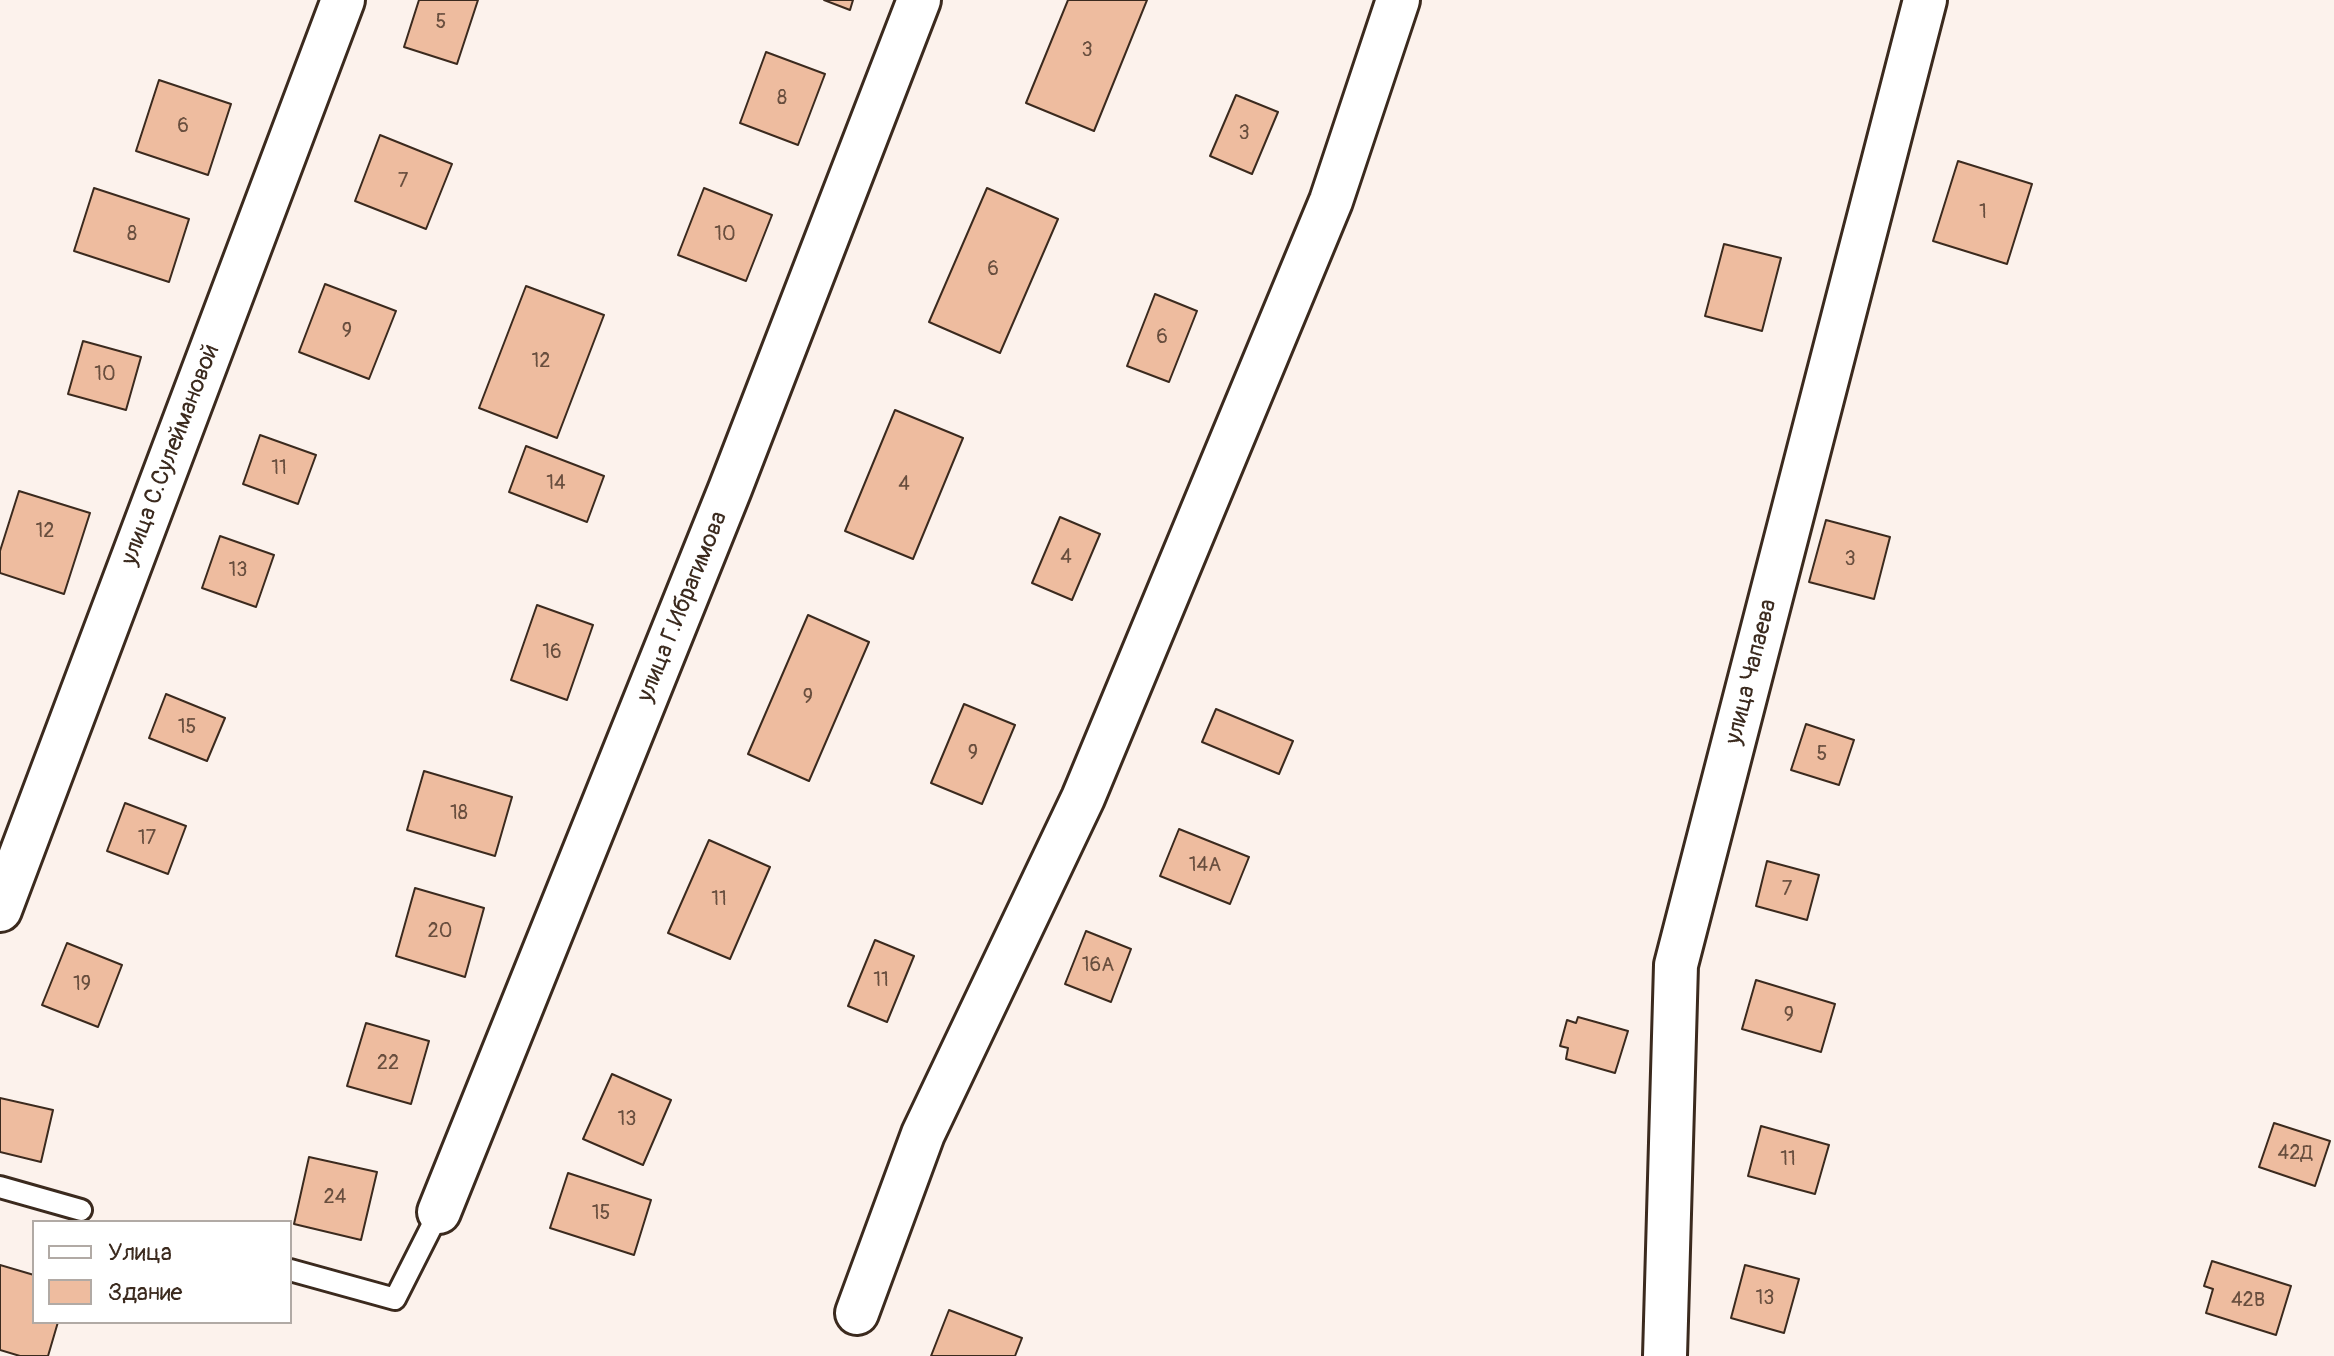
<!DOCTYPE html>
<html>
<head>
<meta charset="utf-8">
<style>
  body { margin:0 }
  #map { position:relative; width:2334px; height:1356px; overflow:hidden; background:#fcf2ec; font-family:Pangolin,sans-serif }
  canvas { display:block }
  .legend { position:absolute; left:32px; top:1220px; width:260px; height:104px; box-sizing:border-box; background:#fff; border:2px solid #b1aaa5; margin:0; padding:10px 14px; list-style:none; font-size:24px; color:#3b2a1e }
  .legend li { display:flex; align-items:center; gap:16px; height:40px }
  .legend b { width:40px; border:2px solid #b1aaa5 }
</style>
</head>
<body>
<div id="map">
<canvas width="2334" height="1356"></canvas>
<ul class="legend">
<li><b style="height:10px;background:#fff"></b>Улица</li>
<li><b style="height:22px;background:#eebc9f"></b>Здание</li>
</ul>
</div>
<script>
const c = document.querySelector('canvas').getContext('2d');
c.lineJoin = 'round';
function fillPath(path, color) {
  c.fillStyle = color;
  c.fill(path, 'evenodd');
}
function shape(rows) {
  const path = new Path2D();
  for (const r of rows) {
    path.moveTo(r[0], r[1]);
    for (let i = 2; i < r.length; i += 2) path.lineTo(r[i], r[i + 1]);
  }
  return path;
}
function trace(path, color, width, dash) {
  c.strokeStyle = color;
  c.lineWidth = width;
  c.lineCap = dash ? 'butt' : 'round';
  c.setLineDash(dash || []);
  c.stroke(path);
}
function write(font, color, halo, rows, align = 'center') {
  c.font = font + ' Pangolin,sans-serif';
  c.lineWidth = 6;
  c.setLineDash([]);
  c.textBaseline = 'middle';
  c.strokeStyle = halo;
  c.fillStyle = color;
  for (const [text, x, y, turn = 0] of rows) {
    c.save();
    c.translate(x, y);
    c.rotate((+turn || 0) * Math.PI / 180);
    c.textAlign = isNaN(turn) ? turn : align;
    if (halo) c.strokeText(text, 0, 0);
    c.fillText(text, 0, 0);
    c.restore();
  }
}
const building = shape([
  [419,0,478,0,457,64,404,47,419,0],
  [824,0,853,0,850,10,824,0],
  [1068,0,1147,0,1094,131,1026,103,1068,0],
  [766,52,825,74,798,145,740,123,766,52],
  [159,80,231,104,208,175,136,151,159,80],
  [1236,95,1278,112,1252,174,1210,156,1236,95],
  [380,135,452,164,426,229,355,201,380,135],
  [1958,161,2032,184,2007,264,1933,241,1958,161],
  [94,188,189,219,169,282,74,251,94,188],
  [704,188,772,215,746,281,678,255,704,188],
  [987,188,1058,219,1000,353,929,322,987,188],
  [1724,244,1781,258,1762,331,1705,316,1724,244],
  [325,284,396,311,369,379,299,352,325,284],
  [526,286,604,315,557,438,479,408,526,286],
  [1155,294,1197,311,1169,382,1127,366,1155,294],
  [83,341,141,357,126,410,68,394,83,341],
  [895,410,963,438,913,559,845,531,895,410],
  [260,435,316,455,298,504,243,484,260,435],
  [526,446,604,476,587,522,509,492,526,446],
  [19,491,90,513,64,594,0,573,0,551,19,491],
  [1060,517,1100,534,1072,600,1032,583,1060,517],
  [1826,520,1890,537,1874,599,1809,582,1826,520],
  [220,536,274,555,256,607,202,588,220,536],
  [537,605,593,625,567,700,511,680,537,605],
  [808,615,869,642,809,781,748,754,808,615],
  [166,694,225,718,207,761,149,738,166,694],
  [964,704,1015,725,982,804,931,783,964,704],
  [1216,709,1293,741,1279,774,1202,742,1216,709],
  [1806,724,1854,740,1839,785,1791,770,1806,724],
  [424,771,512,797,495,856,407,830,424,771],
  [125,803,186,826,168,874,107,851,125,803],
  [1179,829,1249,857,1230,904,1160,876,1179,829],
  [709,840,770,867,730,959,668,933,709,840],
  [1767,861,1819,875,1807,920,1756,906,1767,861],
  [415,888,484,908,465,977,396,956,415,888],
  [1086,931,1131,949,1111,1002,1065,984,1086,931],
  [875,940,914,956,887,1022,848,1006,875,940],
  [67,943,122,965,98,1027,42,1005,67,943],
  [1756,980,1835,1004,1821,1052,1742,1029,1756,980],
  [1578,1017,1628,1031,1615,1073,1566,1059,1568,1048,1560,1046,1567,1020,1576,1023,1578,1017],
  [366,1023,429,1041,411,1104,347,1086,366,1023],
  [612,1074,671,1100,643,1165,583,1139,612,1074],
  [0,1098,53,1110,41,1162,0,1152,0,1098],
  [2274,1123,2330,1141,2315,1186,2259,1167,2274,1123],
  [1761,1126,1829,1145,1815,1194,1748,1176,1761,1126],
  [309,1157,377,1172,361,1240,294,1224,309,1157],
  [568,1173,651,1200,634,1255,550,1228,568,1173],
  [2212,1261,2291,1286,2276,1335,2206,1313,2213,1289,2204,1286,2212,1261],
  [0,1265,34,1275,34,1322,58,1322,48,1356,20,1356,0,1350,0,1265],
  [1745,1265,1799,1279,1784,1333,1731,1318,1745,1265],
  [949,1310,1022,1338,1015,1356,931,1356,949,1310]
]);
fillPath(building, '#eebc9f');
trace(building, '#3b2a1e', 2);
const lane = shape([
  [0,1187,81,1210],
  [290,1270,395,1299,439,1212]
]);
const street = shape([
  [0,910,343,0],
  [439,1212,730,489,919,0],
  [857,1313,923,1134,1083,798,1331,201,1398,0],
  [1665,1356,1676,965,1925,0]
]);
trace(lane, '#3b2a1e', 26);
trace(street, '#3b2a1e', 48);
trace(lane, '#fff', 20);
trace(street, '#fff', 42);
write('20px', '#684e3e', null, [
  ["5",441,23],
  ["3",1087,51],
  ["8",782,99],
  ["6",183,127],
  ["3",1244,134],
  ["7",403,182],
  ["1",1983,213],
  ["8",132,235],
  ["10",725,235],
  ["6",993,270],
  ["9",347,332],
  ["6",1162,338],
  ["12",541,362],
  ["10",105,375],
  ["11",279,469],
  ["14",556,484],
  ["4",904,485],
  ["12",45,532],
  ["4",1066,558],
  ["3",1850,560],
  ["13",238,571],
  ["16",552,653],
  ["9",808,698],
  ["15",187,728],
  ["9",973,754],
  ["5",1822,755],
  ["18",459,814],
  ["17",147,839],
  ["14А",1205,866],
  ["7",1787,890],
  ["11",719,900],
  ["20",440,932],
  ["16А",1098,966],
  ["11",881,981],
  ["19",82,985],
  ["9",1789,1016],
  ["22",388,1064],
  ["13",627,1120],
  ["42Д",2295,1154],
  ["11",1788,1160],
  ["24",335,1198],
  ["15",601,1214],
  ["13",1765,1299],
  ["42В",2248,1301]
]);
write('24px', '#3b2a1e', '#fff', [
  ["улица С.Сулеймановой",171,455,-69],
  ["улица Г.Ибрагимова",683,607,-68],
  ["улица Чапаева",1752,672,-76]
]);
</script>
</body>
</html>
